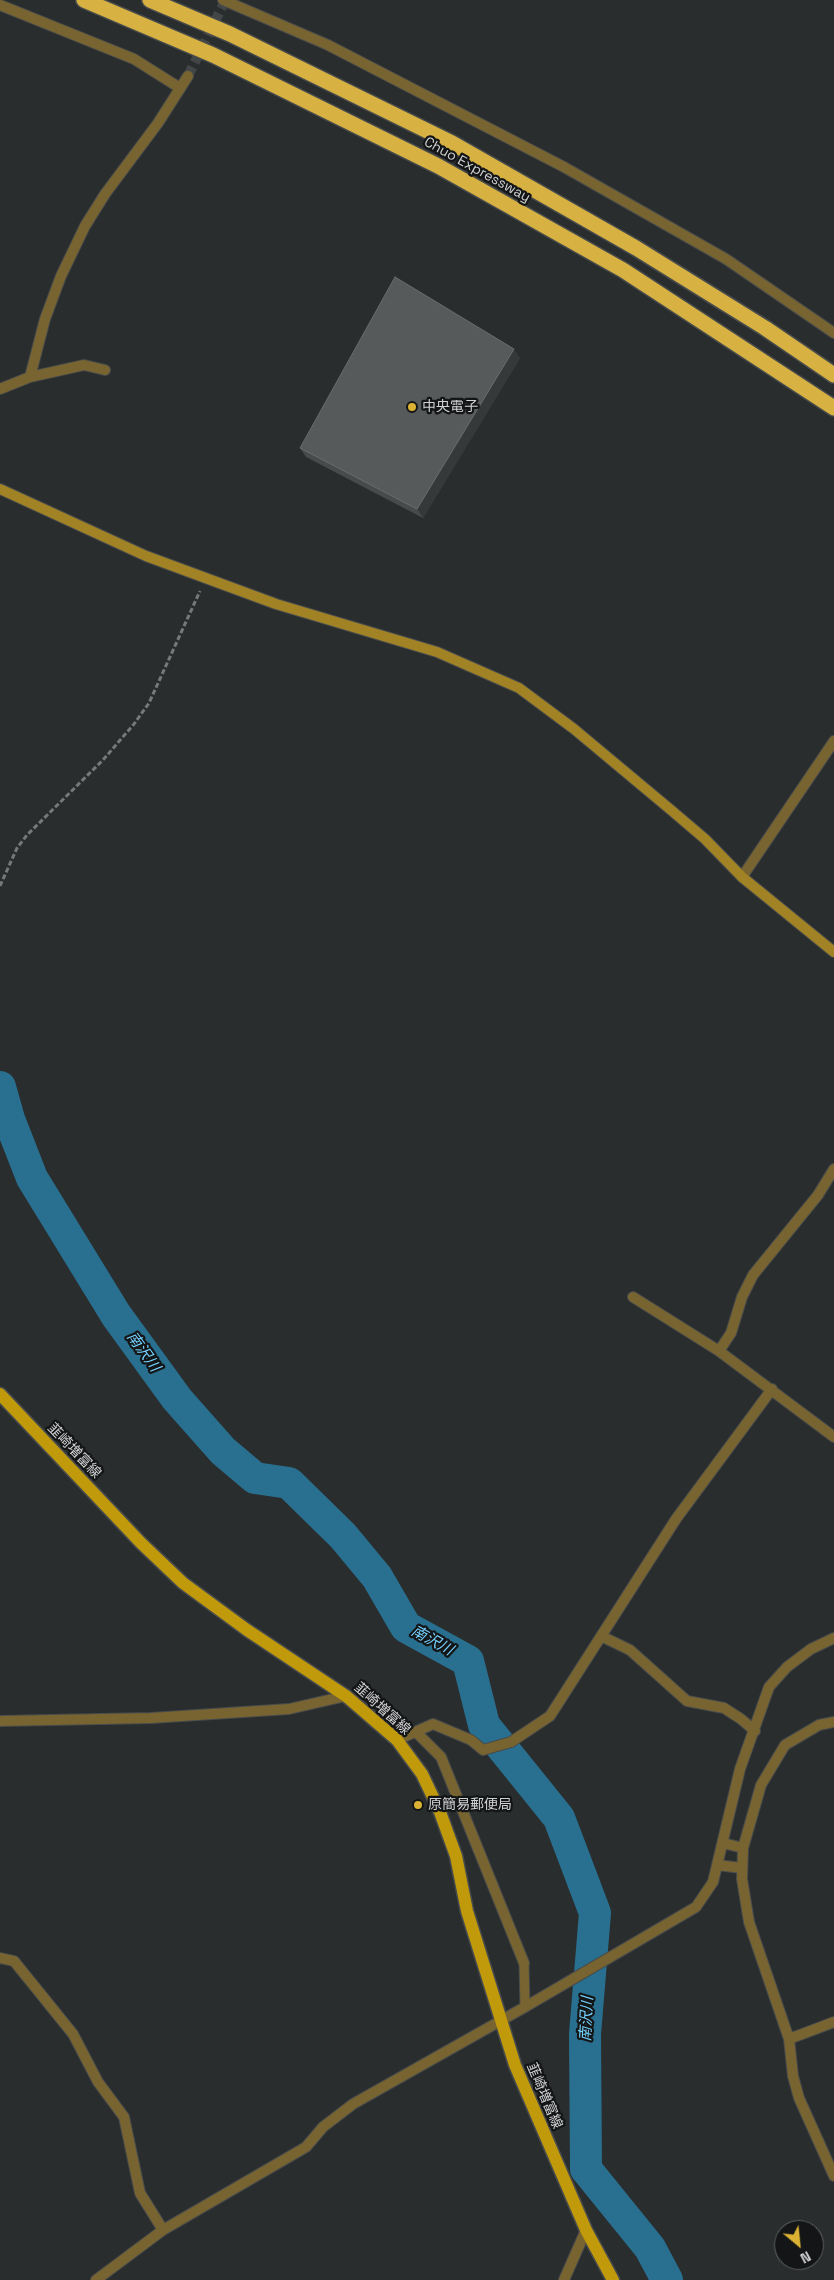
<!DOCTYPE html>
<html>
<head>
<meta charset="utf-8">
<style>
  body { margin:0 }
  #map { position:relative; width:834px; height:2280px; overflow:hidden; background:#2a2d2e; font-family:"Space Grotesk",sans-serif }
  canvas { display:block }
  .north { position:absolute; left:774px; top:2220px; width:50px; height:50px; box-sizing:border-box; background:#141516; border:1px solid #606162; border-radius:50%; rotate:152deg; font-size:14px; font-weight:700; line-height:20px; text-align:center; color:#d1d2d3 }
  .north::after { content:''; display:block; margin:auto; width:18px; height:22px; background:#dbb233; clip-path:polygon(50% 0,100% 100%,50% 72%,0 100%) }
</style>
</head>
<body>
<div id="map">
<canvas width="834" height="2280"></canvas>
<div class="north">N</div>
</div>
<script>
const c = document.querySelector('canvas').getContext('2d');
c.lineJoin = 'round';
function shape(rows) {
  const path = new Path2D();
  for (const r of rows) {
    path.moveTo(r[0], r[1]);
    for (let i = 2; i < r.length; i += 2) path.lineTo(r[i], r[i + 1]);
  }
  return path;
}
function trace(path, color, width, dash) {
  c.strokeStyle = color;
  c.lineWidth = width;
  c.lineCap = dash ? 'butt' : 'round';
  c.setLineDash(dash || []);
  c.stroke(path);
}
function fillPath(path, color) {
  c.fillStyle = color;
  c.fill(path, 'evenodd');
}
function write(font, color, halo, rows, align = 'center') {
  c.font = font + ' "Space Grotesk","Noto Sans JP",sans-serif';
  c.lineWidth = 4.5;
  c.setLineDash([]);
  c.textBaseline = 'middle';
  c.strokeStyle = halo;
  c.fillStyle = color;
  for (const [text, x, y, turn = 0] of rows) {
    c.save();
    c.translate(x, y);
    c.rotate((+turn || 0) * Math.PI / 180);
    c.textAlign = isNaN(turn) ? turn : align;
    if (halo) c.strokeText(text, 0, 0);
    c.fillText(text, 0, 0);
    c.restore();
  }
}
trace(shape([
  [0,1087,9,1119,32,1178,116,1315,177,1399,223,1451,255,1478,289,1483,343,1536,377,1577,406,1627,468,1661,484,1725,559,1818,595,1913,585,2034,586,2169,650,2248,667,2280]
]), '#297090', 32);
trace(shape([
  [188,76,225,1]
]), '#434647', 10, [10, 5]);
const lane = shape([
  [524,1963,525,2007]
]);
const street = shape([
  [223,0,328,45,564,167,726,259,834,333],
  [0,5,134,59,180,88],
  [30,377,84,365,105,370],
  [0,389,30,377,45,319,61,276,85,226,105,194,158,123,188,76],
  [742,877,834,741],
  [834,1169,818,1195,753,1275,742,1297,731,1333,719,1351,834,1437],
  [633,1297,719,1351],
  [601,1636,630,1650,687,1701,724,1708,741,1719,755,1731],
  [0,1721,151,1718,289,1709,346,1696],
  [834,1722,819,1725,785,1745,761,1785,743,1848,742,1879,749,1922,789,2039,793,2076,799,2098,834,2176],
  [416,1732,441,1757,524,1963],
  [397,1740,433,1724,471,1740,483,1750,511,1742,550,1716,676,1519,772,1389],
  [723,1843,743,1848],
  [717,1865,742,1868],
  [0,1958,14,1961,73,2034,98,2082,124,2117,140,2193,163,2230],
  [789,2039,834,2022],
  [96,2280,163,2230,306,2147,323,2127,353,2104,525,2007,696,1907,713,1882,740,1769,769,1687,787,1667,811,1649,834,1638],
  [564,2280,586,2230]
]);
const secondary = shape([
  [0,489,146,556,276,604,437,652,519,688,574,729,671,810,705,839,742,877,834,952]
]);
const primary = shape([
  [0,1394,141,1543,183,1583,247,1630,346,1696,397,1740,422,1774,440,1812,456,1856,467,1911,515,2065,586,2230,613,2280]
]);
const highway = shape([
  [84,0,213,55,438,166,623,270,834,408],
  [150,0,230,34,452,143,636,248,765,328,834,375]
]);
trace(lane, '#484b4c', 11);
trace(street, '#484b4c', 12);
trace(secondary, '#484b4c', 12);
trace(primary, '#484b4c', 15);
trace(highway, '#484b4c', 18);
trace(shape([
  [0,886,17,848,27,835,103,760,134,724,149,703,200,591]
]), '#767879', 3, [5, 2.5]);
trace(lane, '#776430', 9);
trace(street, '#776430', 10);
trace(secondary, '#a18325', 10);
trace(primary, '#c19a0b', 12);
trace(highway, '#d7b242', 15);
fillPath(shape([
  [520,358,423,518,306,457,300,448]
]), '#484b4c');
fillPath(shape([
  [514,349,520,358,423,518,417,509]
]), '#36393a');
const building = shape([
  [395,277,514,349,417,509,300,448,395,277]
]);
fillPath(building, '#575a5b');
trace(building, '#6a6c6e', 1);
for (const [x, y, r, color] of [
  [412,407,5,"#dbb233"],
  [418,1805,5,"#dbb233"]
]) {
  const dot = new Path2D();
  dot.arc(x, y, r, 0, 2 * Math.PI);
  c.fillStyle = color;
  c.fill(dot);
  trace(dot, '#141516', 2);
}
write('14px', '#d1d2d3', '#141516', [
  ["Chuo Expressway",477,170,29],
  ["韮崎増富線",74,1451,46],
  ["韮崎増富線",382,1709,42],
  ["韮崎増富線",544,2096,67]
]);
write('14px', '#d1d2d3', '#141516', [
  ["中央電子",422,407],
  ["原簡易郵便局",428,1805]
], 'left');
write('italic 15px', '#74d2ff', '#141516', [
  ["南沢川",143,1352,54],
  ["南沢川",432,1641,29],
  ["南沢川",587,2019,-87]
]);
</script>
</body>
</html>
